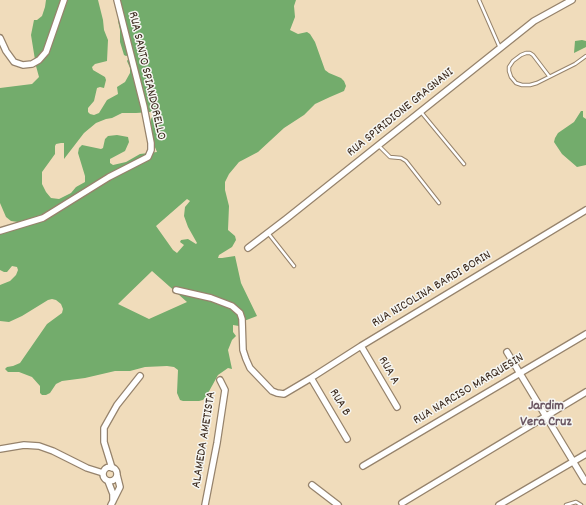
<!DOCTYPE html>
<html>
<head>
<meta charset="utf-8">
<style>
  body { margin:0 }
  canvas { display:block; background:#f0dcbb }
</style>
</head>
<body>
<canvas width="586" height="505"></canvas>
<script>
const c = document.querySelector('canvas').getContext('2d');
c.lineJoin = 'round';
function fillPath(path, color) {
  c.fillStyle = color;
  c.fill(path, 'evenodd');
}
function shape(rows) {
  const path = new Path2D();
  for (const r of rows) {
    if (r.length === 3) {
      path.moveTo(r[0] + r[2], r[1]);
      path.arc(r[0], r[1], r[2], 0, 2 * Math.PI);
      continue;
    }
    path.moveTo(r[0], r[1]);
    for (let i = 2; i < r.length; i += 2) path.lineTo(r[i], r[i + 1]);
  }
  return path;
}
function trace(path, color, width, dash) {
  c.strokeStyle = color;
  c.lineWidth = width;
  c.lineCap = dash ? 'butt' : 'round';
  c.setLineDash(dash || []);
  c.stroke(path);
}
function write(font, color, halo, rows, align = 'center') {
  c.font = font + ' Dekko,sans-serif';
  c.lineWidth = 3;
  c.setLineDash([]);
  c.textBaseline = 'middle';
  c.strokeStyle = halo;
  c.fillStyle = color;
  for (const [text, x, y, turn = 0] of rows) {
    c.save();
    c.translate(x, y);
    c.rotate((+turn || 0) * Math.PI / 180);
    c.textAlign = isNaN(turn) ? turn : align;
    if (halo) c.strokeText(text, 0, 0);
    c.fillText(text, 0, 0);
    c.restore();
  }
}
fillPath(shape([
  [46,0,98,0,103,20,104,30,108,40,107,61,95,64,92,67,93,70,105,77,106,80,104,88,100,87,97,88,94,101,88,108,88,112,90,114,94,115,99,113,107,100,118,94,117,87,125,82,130,73,130,68,127,61,130,56,129,55,126,56,124,55,120,42,120,30,118,21,118,0,296,0,294,6,295,17,290,30,298,34,307,32,310,34,315,42,325,70,329,73,341,78,344,81,346,86,344,91,330,97,315,104,304,115,284,128,258,152,239,162,229,174,225,182,225,190,229,206,228,230,235,236,236,240,232,247,219,255,218,258,222,258,235,256,241,283,257,316,244,321,239,326,233,325,233,332,236,336,232,340,228,350,232,369,228,368,218,375,207,395,203,400,199,401,183,401,180,400,177,393,178,370,174,367,167,366,145,367,130,371,115,371,85,378,62,381,56,384,50,393,46,395,42,395,40,393,40,386,32,377,19,372,8,372,5,369,7,367,13,366,20,363,47,324,62,313,63,309,61,304,56,300,52,299,48,300,22,316,9,322,0,321,0,285,10,281,16,275,18,270,17,267,12,266,7,272,4,272,0,270,0,231,19,224,18,222,11,221,6,217,0,203,0,88,32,84,39,77,36,66,31,35,34,20,37,20,42,16,45,7],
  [155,109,156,111,151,119,150,130,152,140,157,152,140,154,126,162,113,165,110,163,110,159,125,151,129,142,128,137,117,135,108,136,105,139,103,148,101,149,82,145,79,148,78,153,85,176,85,182,76,187,71,193,59,199,51,198,46,192,42,184,42,172,55,154,55,146,56,144,61,143,64,143,64,159,84,133,96,123,106,119,112,118,122,113,136,113,150,112],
  [187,199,190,201,185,207,184,216,188,227,197,243,196,244,188,239,181,240,180,242,184,245,177,253,173,250,156,226],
  [152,271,187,302,149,319,118,304],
  [582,40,586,41,586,47,574,53,575,41],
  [581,111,583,111,583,117,586,119,586,165,577,167,562,154,554,142,555,138,558,133,574,122]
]), '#73ac6c');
const service = shape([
  [479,0,500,48],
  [549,76,533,55,530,53,526,53,521,55,513,61,509,67,509,71,511,77,516,83,522,85,530,85,537,83,575,64,586,56],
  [421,112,464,164],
  [379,146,390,157,401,158,406,161,439,203],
  [268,233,294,266],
  [566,505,576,502,581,505]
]);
const minor = shape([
  [0,38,6,51,14,62,23,65,32,64,39,60,46,52,64,0],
  [0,231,43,218,109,177,148,157,151,150,151,143,144,107,117,0],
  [248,248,286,219,534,21,572,0],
  [176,290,211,298,232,306,240,313,242,319,243,350,246,359,250,368,272,391,277,393,284,394,311,378,361,346,586,210],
  [361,346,397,407],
  [507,352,585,481],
  [311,378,347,439],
  [0,449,24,445,39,446,53,451,87,468,103,473],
  [363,466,586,334],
  [110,474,7],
  [112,468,104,442,104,428,117,405,140,376],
  [108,481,113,494,113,501],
  [312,485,338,505],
  [402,503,586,392],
  [111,505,120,487,117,475],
  [205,505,217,443,225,390,220,380],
  [499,505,586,454]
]);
trace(service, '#96836c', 4.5);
trace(minor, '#96836c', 8);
trace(service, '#fff', 2.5);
trace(minor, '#fff', 5.5);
write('13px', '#3b2a1e', '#f6f6f2', [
  ["RUA SANTO SPIANDORELLO",146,76,77],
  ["RUA SPIRIDIONE GRAGNANI",401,113,-39],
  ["RUA NICOLINA BARDI BORIN",432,290,-31],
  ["RUA A",388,371,60],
  ["RUA NARCISO MARQUESIN",469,390,-31],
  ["RUA B",339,403,59],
  ["ALAMEDA AMETISTA",205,440,-81]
]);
write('bold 14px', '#6b5763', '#f6f6f2', [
  ["Jardim",546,407],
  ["Vera Cruz",546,423]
]);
</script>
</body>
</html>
